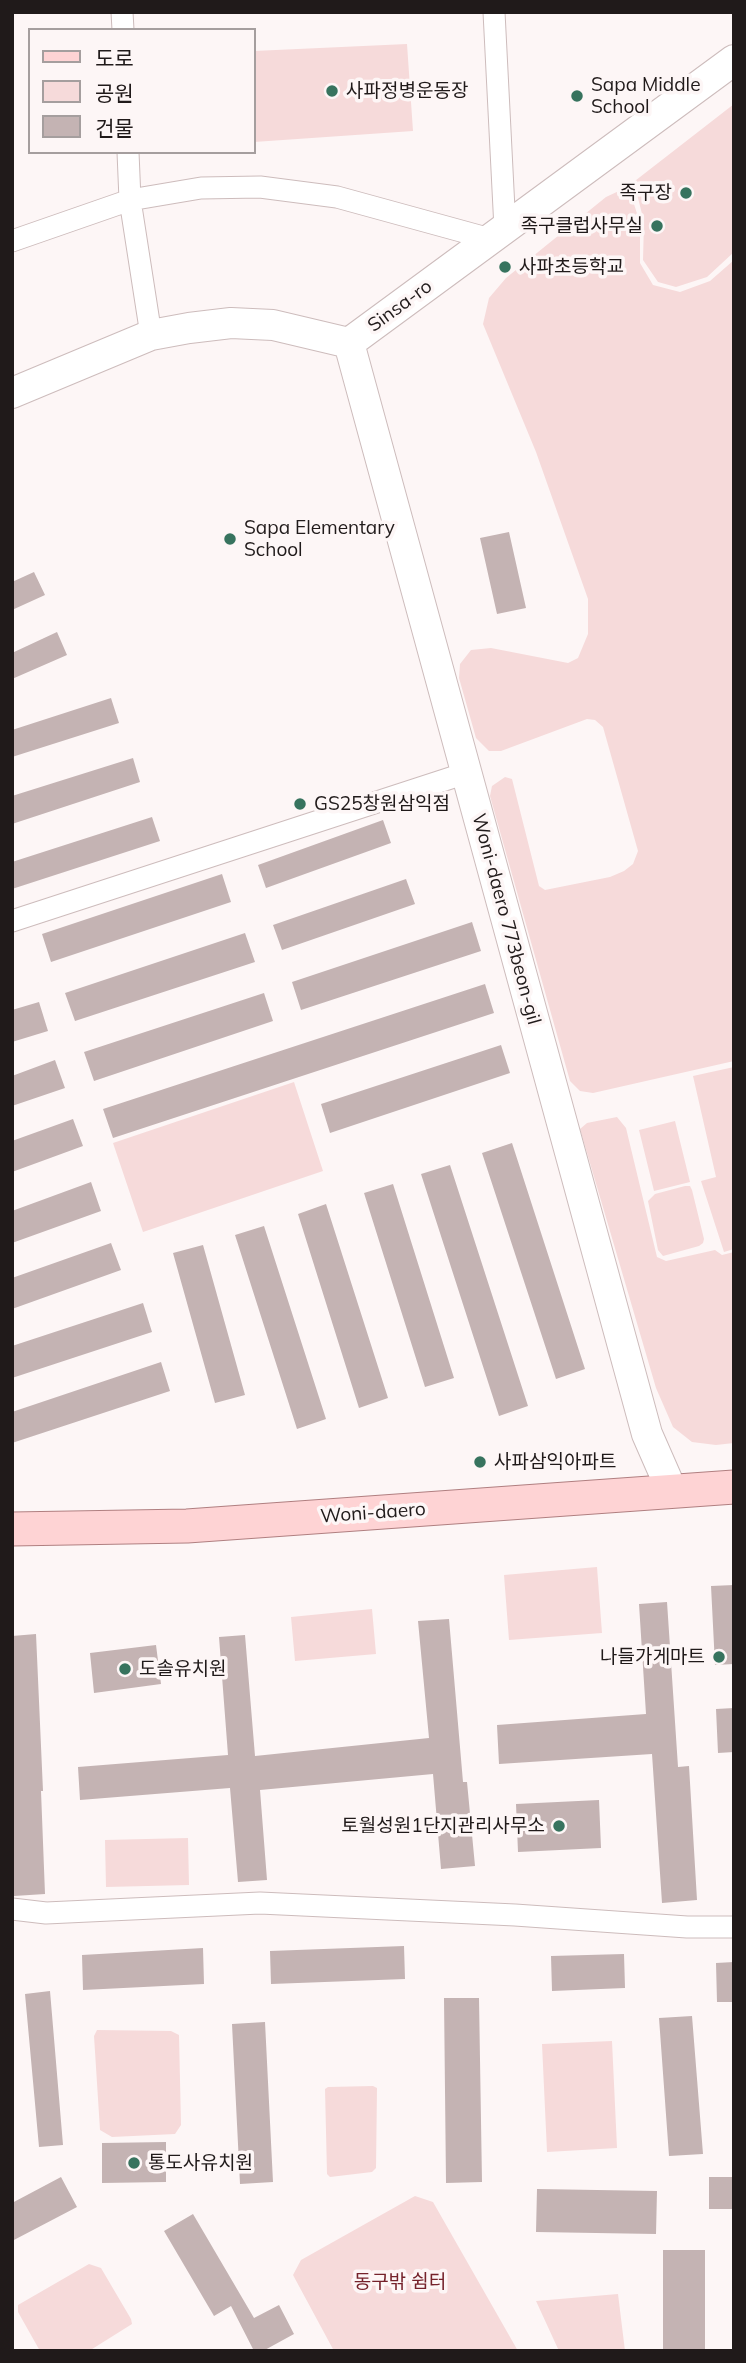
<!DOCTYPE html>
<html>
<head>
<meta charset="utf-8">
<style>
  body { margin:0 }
  #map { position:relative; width:746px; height:2363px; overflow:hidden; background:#fdf6f6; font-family:Mulish,"Noto Sans KR",sans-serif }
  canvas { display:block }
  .frame { position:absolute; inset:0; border:14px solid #201a1a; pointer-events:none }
  .legend { position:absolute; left:28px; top:28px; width:228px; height:126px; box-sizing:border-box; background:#fdf6f6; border:2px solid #a59e9e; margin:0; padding:9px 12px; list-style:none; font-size:21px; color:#201a1a }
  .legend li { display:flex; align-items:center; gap:14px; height:35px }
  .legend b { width:35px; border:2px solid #a59e9e }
</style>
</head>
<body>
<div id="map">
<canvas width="746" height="2363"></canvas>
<div class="frame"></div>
<ul class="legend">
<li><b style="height:9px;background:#fed3d4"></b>도로</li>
<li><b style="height:19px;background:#f6dada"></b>공원</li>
<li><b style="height:19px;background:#c4b3b3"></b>건물</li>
</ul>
</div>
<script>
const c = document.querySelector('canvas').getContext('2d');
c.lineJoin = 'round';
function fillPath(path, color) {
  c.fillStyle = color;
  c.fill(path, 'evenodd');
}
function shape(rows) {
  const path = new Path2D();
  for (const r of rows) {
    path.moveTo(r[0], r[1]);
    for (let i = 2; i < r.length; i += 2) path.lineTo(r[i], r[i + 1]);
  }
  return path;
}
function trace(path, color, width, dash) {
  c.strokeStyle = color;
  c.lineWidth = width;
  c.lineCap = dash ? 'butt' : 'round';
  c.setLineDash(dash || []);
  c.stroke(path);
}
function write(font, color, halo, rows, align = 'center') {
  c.font = font + ' Mulish,"Noto Sans KR",sans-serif';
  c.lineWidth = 7;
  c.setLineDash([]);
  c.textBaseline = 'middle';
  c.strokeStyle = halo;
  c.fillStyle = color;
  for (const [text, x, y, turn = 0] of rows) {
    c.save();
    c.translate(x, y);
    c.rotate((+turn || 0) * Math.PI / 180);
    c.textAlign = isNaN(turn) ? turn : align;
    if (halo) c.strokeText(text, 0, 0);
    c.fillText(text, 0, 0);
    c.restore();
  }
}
fillPath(shape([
  [407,44,413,131,254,142,254,51],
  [734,104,734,252,707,277,676,287,658,282,643,260,644,222,638,198,631,190,631,184],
  [621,190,633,201,640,223,640,263,653,285,680,292,710,281,734,260,734,1061,593,1093,580,1091,570,1081,490,796,492,786,505,777,512,779,539,886,545,890,610,877,624,871,633,864,638,851,603,727,595,720,587,719,501,751,489,751,476,738,459,678,460,664,471,650,491,648,568,663,578,658,588,634,588,599,536,452,483,324,489,298,506,278,606,197],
  [734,1067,734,1249,724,1252,701,1181,716,1177,693,1076],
  [294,1082,323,1171,143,1232,113,1143],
  [617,1117,626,1128,657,1257,666,1261,715,1250,722,1255,734,1252,734,1443,716,1445,692,1442,673,1427,656,1388,580,1129,587,1123],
  [675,1121,690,1182,654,1191,639,1130],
  [685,1186,690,1186,692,1190,704,1239,703,1243,699,1246,663,1256,658,1250,648,1201,655,1194],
  [597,1567,602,1633,509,1640,504,1575],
  [372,1609,376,1654,295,1661,291,1617],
  [188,1838,189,1885,106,1887,105,1840],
  [97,2030,171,2031,179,2035,181,2125,175,2134,112,2137,100,2130,94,2036],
  [612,2041,617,2148,547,2152,542,2044],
  [373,2086,377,2088,376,2168,372,2172,330,2177,327,2174,325,2089,328,2087],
  [415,2196,433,2202,518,2351,334,2351,293,2275,301,2260],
  [89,2264,101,2268,131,2319,132,2324,89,2351,40,2351,18,2312,18,2305],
  [618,2294,625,2351,559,2351,536,2301]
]), '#f6dada');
fillPath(shape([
  [509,532,526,608,497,614,480,538],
  [34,572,45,595,12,610,12,582],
  [57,632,67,655,12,679,12,653],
  [111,698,119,723,12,757,12,730],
  [133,758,140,782,12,824,12,796],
  [152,817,160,841,12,889,12,862],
  [383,820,391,843,266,888,258,865],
  [222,874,231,902,51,962,42,934],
  [406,879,415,904,282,950,273,925],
  [472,922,481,951,301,1010,292,982],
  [245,933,255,962,75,1021,65,993],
  [485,984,494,1013,113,1138,103,1109],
  [264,993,273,1021,94,1081,84,1052],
  [39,1002,48,1031,12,1042,12,1010],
  [501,1045,510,1073,330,1133,321,1104],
  [55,1060,65,1088,12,1106,12,1076],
  [73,1119,83,1146,12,1172,12,1141],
  [512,1143,585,1369,556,1379,482,1153],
  [450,1165,528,1406,499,1416,421,1174],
  [91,1182,101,1211,12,1243,12,1211],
  [393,1184,454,1378,425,1387,364,1193],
  [326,1204,388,1398,359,1408,298,1214],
  [264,1226,326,1419,297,1429,235,1235],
  [111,1243,121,1270,12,1309,12,1278],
  [203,1245,245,1395,215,1403,173,1253],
  [143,1303,152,1332,12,1378,12,1346],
  [161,1362,170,1391,12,1443,12,1412],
  [734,1585,734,1664,715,1665,711,1586],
  [667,1602,678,1767,689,1766,697,1900,662,1903,652,1754,499,1764,497,1725,646,1714,639,1604],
  [449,1619,463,1782,467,1782,475,1866,441,1869,433,1774,260,1790,267,1880,238,1882,230,1788,80,1800,78,1767,228,1755,219,1637,245,1635,255,1756,429,1738,418,1621],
  [36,1634,43,1791,41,1791,45,1894,14,1896,12,1636],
  [156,1645,161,1684,94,1693,90,1653],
  [734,1708,734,1752,718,1753,716,1709],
  [599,1800,601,1848,518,1852,516,1804],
  [404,1946,405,1979,271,1984,270,1951],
  [203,1948,204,1984,83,1990,82,1955],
  [624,1954,625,1988,552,1991,551,1956],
  [734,1962,734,2002,717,2002,716,1963],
  [50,1991,63,2145,39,2147,25,1994],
  [444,1998,479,1998,482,2182,446,2183],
  [692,2016,703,2154,669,2156,659,2018],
  [265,2022,273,2182,240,2184,232,2024],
  [166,2142,166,2182,102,2183,102,2143],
  [61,2177,77,2207,12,2241,12,2203],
  [709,2177,734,2177,734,2209,709,2209],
  [537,2189,657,2191,656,2234,536,2232],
  [193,2214,254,2318,279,2305,294,2334,263,2351,254,2351,231,2306,214,2316,164,2231],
  [663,2250,705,2250,705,2351,663,2351]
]), '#c4b3b3');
const street = shape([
  [122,12,123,30],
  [494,12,505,229],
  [128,152,130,200,151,335],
  [12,241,130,200,201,188,260,187,337,197,490,239],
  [12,921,466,773],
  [12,1909,46,1913,260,1903,515,1915,687,1927,734,1927]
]);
const secondary = shape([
  [349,343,647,1434,672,1491],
  [12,393,151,335,189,328,231,323,273,325,349,343,734,60]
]);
const primary = shape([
  [12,1529,187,1526,734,1487]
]);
trace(street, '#cdbcbc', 23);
trace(secondary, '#cdbcbc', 32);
trace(primary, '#b07f80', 35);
trace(street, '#fff', 21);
trace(secondary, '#fff', 30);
trace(primary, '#fed3d4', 33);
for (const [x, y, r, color] of [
  [332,91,7,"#37735e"],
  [577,96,7,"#37735e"],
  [686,193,7,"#37735e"],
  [657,226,7,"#37735e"],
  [505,267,7,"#37735e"],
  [230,539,7,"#37735e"],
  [300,804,7,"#37735e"],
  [480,1462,7,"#37735e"],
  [719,1657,7,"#37735e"],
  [125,1669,7,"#37735e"],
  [559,1826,7,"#37735e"],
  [134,2163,7,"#37735e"]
]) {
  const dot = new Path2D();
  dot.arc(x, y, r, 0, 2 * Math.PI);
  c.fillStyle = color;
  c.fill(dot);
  trace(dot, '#fdf6f6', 2.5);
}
write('19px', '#201a1a', '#fdf6f6', [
  ["Sapa Middle",591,85],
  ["School",591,107],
  ["사파정병운동장",346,91],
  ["족구장",672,193,"right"],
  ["족구클럽사무실",643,226,"right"],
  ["사파초등학교",519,267],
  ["Sapa Elementary",244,528],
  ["School",244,550],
  ["GS25창원삼익점",314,804],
  ["사파삼익아파트",494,1462],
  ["나들가게마트",705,1657,"right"],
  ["도솔유치원",139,1669],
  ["토월성원1단지관리사무소",545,1826,"right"],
  ["통도사유치원",148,2163]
], 'left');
write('19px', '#201a1a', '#fdf6f6', [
  ["Sinsa-ro",400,306,-36],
  ["Woni-daero 773beon-gil",506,919,75],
  ["Woni-daero",373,1513,-4]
]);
write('19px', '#75222b', '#fdf6f6', [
  ["동구밖 쉼터",400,2282]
]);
</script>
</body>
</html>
